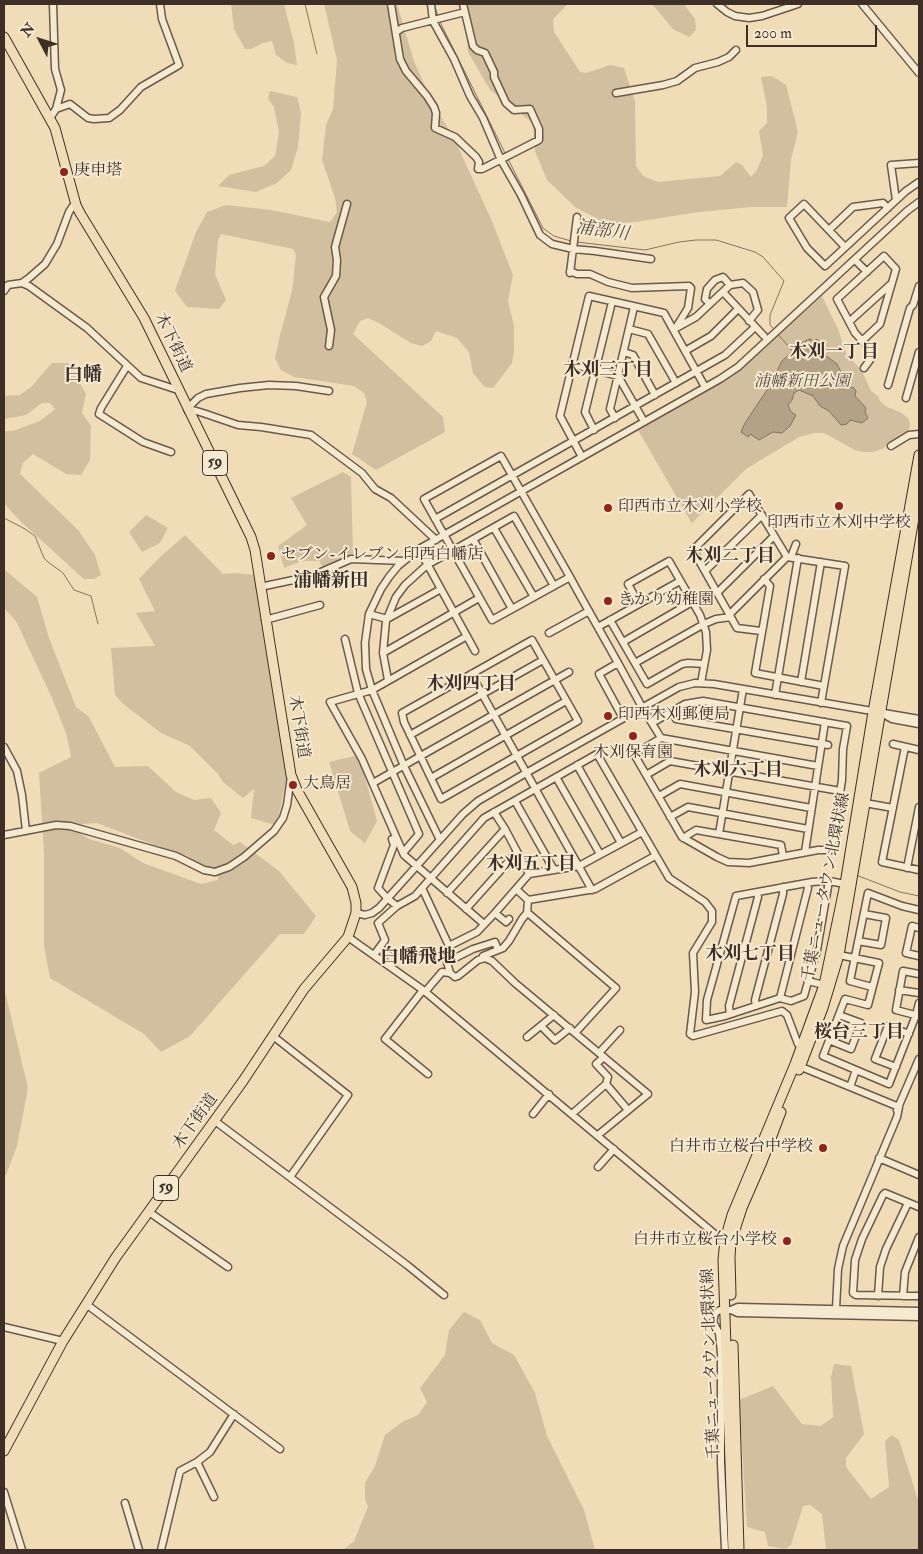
<!DOCTYPE html>
<html>
<head>
<meta charset="utf-8">
<style>
  body { margin:0 }
  #map { position:relative; width:923px; height:1554px; overflow:hidden; background:#f0ddb7; font-family:"IM FELL Double Pica",serif }
  canvas { display:block }
  .frame { position:absolute; inset:0; border:5px solid #3d2f28; pointer-events:none }
  .north { position:absolute; left:15px; top:15px; width:50px; height:50px; -webkit-text-stroke:4px #f5e9d0; paint-order:stroke; rotate:310deg; font-size:14px; font-weight:700; line-height:20px; text-align:center; color:#3d2f28 }
  .north::after { content:''; display:block; margin:auto; width:18px; height:22px; background:#3d2f28; clip-path:polygon(50% 0,100% 100%,50% 72%,0 100%) }
  .scale { position:absolute; left:746px; top:25px; width:131px; height:22px; box-sizing:border-box; border:2px solid #3d2f28; border-top:0; padding-left:6px; font-size:15px; line-height:18px; white-space:nowrap; color:#3d2f28; -webkit-text-stroke:4px #f5e9d0; paint-order:stroke }
</style>
</head>
<body>
<div id="map">
<canvas width="923" height="1554"></canvas>
<div class="frame"></div>
<div class="north">N</div>
<div class="scale">200 m</div>
</div>
<script>
const c = document.querySelector('canvas').getContext('2d');
c.lineJoin = 'round';
function fillPath(path, color) {
  c.fillStyle = color;
  c.fill(path, 'evenodd');
}
function shape(rows) {
  const path = new Path2D();
  for (const r of rows) {
    path.moveTo(r[0], r[1]);
    for (let i = 2; i < r.length; i += 2) path.lineTo(r[i], r[i + 1]);
  }
  return path;
}
function trace(path, color, width, dash) {
  c.strokeStyle = color;
  c.lineWidth = width;
  c.lineCap = dash ? 'butt' : 'round';
  c.setLineDash(dash || []);
  c.stroke(path);
}
function write(font, color, halo, rows, align = 'center') {
  c.font = font + ' "IM FELL Double Pica","Noto Serif JP",serif';
  c.lineWidth = 4;
  c.setLineDash([]);
  c.textBaseline = 'middle';
  c.strokeStyle = halo;
  c.fillStyle = color;
  for (const [text, x, y, turn = 0] of rows) {
    c.save();
    c.translate(x, y);
    c.rotate((+turn || 0) * Math.PI / 180);
    c.textAlign = isNaN(turn) ? turn : align;
    if (halo) c.strokeText(text, 0, 0);
    c.fillText(text, 0, 0);
    c.restore();
  }
}
fillPath(shape([
  [231,4,284,4,294,43,297,65,287,63,276,55,272,41,263,43,251,49,245,49,234,29],
  [324,4,397,4,414,61,433,104,454,138,491,219,513,275,508,301,514,326,514,350,512,363,493,388,485,387,473,373,469,352,457,338,436,331,431,341,422,346,411,343,379,323,368,318,360,321,353,334,443,417,445,432,376,470,352,454,367,402,364,393,354,386,294,377,281,370,275,358,280,335,292,291,296,255,293,249,221,234,218,240,215,274,226,300,219,309,187,307,175,291,196,232,207,212,226,205,271,210,330,222,337,212,335,198,322,160,326,125,333,109,337,60],
  [461,4,568,4,553,19,554,32,580,72,586,73,610,65,624,68,635,101,636,166,643,176,658,182,720,176,736,162,742,165,751,177,757,170,763,155,759,131,767,123,767,107,761,77,772,76,786,85,798,132,791,159,787,207,751,207,699,212,635,222,607,224,575,207,547,180,535,151,533,123,490,90,468,52,466,23],
  [652,4,684,4,695,19,696,30,689,37,673,29],
  [270,91,297,97,301,113,298,147,291,170,277,183,256,192,218,186,229,175,264,166,275,156,279,132,274,107,268,99],
  [822,296,838,329,846,353,862,371,871,391,878,396,880,401,887,407,900,412,908,418,910,424,908,433,882,449,873,452,863,452,855,450,824,433,814,433,799,437,746,469,692,523,691,522,638,430,738,372],
  [52,363,68,363,86,394,82,413,91,426,90,460,81,475,66,474,33,454,23,463,20,474,79,531,95,555,101,575,94,579,84,579,19,520,4,503,4,431,13,431,40,421,55,409,50,403,42,403,26,415,4,419,4,396,20,395,31,387],
  [343,472,351,477,353,554,327,573,319,561,302,561,284,568,278,546,307,525,291,498],
  [146,515,168,528,160,543,142,552,129,532],
  [185,535,223,574,236,573,255,575,263,634,287,774,279,815,275,825,251,818,254,789,243,798,223,782,218,774,190,746,161,733,122,703,115,695,111,648,155,646,136,613,155,611,139,579,158,559],
  [4,569,37,597,49,638,76,707,89,717,115,767,148,766,176,792,194,800,211,798,221,813,214,830,233,845,240,842,279,871,316,916,304,934,280,934,190,1036,161,1052,144,1034,50,978,44,946,44,853,39,773,71,757,66,733,52,698,16,621,4,608],
  [97,823,157,846,186,855,218,876,218,880,201,884,143,863,120,848,89,839,81,834,82,824],
  [359,755,377,821,365,843,350,831,329,762],
  [4,987,28,1088,17,1146,6,1175,4,1176],
  [464,1312,480,1320,492,1343,514,1355,535,1393,547,1436,584,1510,595,1550,343,1550,354,1541,368,1507,365,1499,365,1483,375,1466,385,1435,402,1422,418,1415,427,1402,420,1388,445,1355,449,1330],
  [834,1364,851,1366,864,1434,846,1458,846,1467,871,1499,889,1487,885,1441,892,1435,899,1440,919,1503,919,1550,826,1550,822,1514,810,1505,803,1506,791,1545,785,1549,768,1546,765,1532,747,1527,739,1400,773,1386,802,1424,821,1426,833,1417,831,1377]
]), '#d2bf9f');
const water = shape([
  [810,339,814,341,817,339,821,345,821,352,837,364,844,378,843,384,849,388,853,387,856,391,855,396,866,408,865,412,868,418,862,423,850,420,847,424,841,425,829,411,820,406,813,396,799,390,794,393,792,400,788,405,791,412,796,415,790,426,782,433,773,432,759,440,750,434,748,437,741,432,745,423,767,390,782,361,803,342,810,339]
]);
fillPath(water, '#b3a286');
trace(water, '#847460', 1);
trace(shape([
  [305,4,317,54],
  [434,4,438,16],
  [440,22,506,155],
  [508,159,543,228,554,236,571,241],
  [577,242,645,250,679,242,696,240,716,240,755,252,763,257,784,281,770,315,770,325,775,330],
  [777,333,793,352],
  [4,518,25,529,35,536,44,558,48,562,63,573,74,590,91,596,98,624],
  [856,875,900,892,919,896]
]), '#847460', 1);
const minor = shape([
  [391,4,400,59,406,71,427,96,434,107,436,113,435,128,455,137,476,157,479,162,478,169,482,169,539,140,539,129,530,109,514,110,506,103,494,77,494,72,485,53,477,50,473,46,463,4],
  [431,4,433,21,454,59,470,96,483,118,501,160,521,195,540,235,552,244,573,249,595,251,651,259],
  [717,4,727,12,735,16,749,18,762,16,798,4],
  [862,4,919,73],
  [396,32,402,28,465,12],
  [616,93,663,85,677,81,695,68,718,62,729,57,736,50],
  [56,109,70,104,88,118,94,119,109,118,120,110,141,87,179,65,162,19,160,4],
  [50,118,56,109,61,90,55,69,53,4],
  [896,200,891,165,919,163],
  [829,230,853,207,883,203,888,208],
  [845,247,804,204,789,218,807,248,825,266,906,191,919,182],
  [855,260,867,272],
  [570,271,577,274,590,274,608,282,632,288,689,286,691,288,688,308,675,329],
  [570,273,577,217],
  [22,283,29,278,45,264,57,244,69,212,73,206,76,205],
  [4,291,8,285,22,283,29,286,87,328,141,378,178,390],
  [723,292,764,336],
  [710,304,705,299,707,289,715,280,723,277,730,285],
  [849,322,892,283],
  [676,328,696,317,730,285,743,283,753,292,758,310,749,321],
  [629,329,648,334,676,383],
  [862,341,880,324,896,269,884,256,837,299,855,333,872,351,870,360,864,368],
  [329,346,331,330,324,297,336,276,337,260,335,247,347,204],
  [685,351,711,336,738,309],
  [624,352,633,355,655,395],
  [572,364,618,376,642,418],
  [127,366,101,408,99,414,143,442,171,452],
  [888,385,910,308,913,305,919,286],
  [906,398,919,352],
  [187,409,198,398,206,394,240,388,269,385,296,386,329,391],
  [188,411,193,410,203,413,238,425,261,427,311,435,362,473,375,489,391,498,436,540],
  [615,418,610,409,634,307],
  [594,430,585,412,612,302],
  [891,446,909,435,919,434],
  [582,457,560,416,589,296,664,313,705,387],
  [435,519,725,355,754,328],
  [494,528,534,597],
  [473,539,512,609],
  [419,549,475,651],
  [791,557,796,544],
  [705,571,762,515],
  [570,577,492,620,424,499,501,456,570,577,577,590,618,663,642,707,661,738],
  [764,579,770,586,755,673,824,686],
  [260,587,312,576,351,559,404,561],
  [717,593,774,536],
  [639,604,628,584,669,561,700,615,706,632,707,650,701,683],
  [369,614,387,619,441,589],
  [730,614,787,557,845,566,821,703],
  [265,620,320,605],
  [610,620,647,684,682,664,688,663,704,664],
  [598,627,680,581],
  [761,631,737,628,693,550,749,494,787,557],
  [549,633,589,611],
  [467,636,372,690,330,702,362,759,404,855,484,924],
  [345,639,358,693,419,834,403,853],
  [532,640,578,721,441,799,404,722,402,713,532,640],
  [623,642,692,602],
  [383,653,479,598],
  [618,663,599,674,623,718],
  [635,663,704,624,716,619,731,617],
  [471,674,592,890],
  [388,680,383,653,386,621,396,597,405,585,427,565,514,516,554,586],
  [801,682,821,562],
  [775,695,798,558],
  [672,711,676,719,828,745],
  [883,714,892,719,919,724],
  [652,723,685,704,703,701,847,726,843,749,842,780,831,850,818,850,749,863,728,862,717,857,682,837,634,754,661,738,818,766],
  [410,735,543,660],
  [893,744,919,750],
  [4,747,17,771,22,795,26,831],
  [905,747,882,862,919,870],
  [577,765,621,843],
  [646,775,670,761,840,791],
  [556,777,600,854],
  [431,778,566,701],
  [373,783,569,672],
  [659,796,680,784,811,808],
  [515,801,554,870],
  [865,803,893,808],
  [670,817,688,807,808,829],
  [505,829,529,874],
  [719,834,743,689],
  [4,835,56,825,70,826,176,856,204,870,215,872,229,867,244,857,274,831,283,818,287,805,291,776],
  [683,838,696,830,781,845,783,856],
  [392,839,394,845,378,888,388,899,397,906,415,896,422,888,449,946,477,932,495,913,506,922,509,919],
  [440,840,404,766,372,690,366,669,365,643,369,614,381,589,389,577,398,566,419,549,720,379,738,367,907,211,919,202],
  [805,852,825,722],
  [907,868,919,807],
  [829,881,817,950,804,996,791,1001,780,998,725,1016,706,1020,707,1000,736,896,812,882,824,881,829,881,845,884],
  [422,888,484,818,597,754,669,878,705,902,712,911,712,922,693,953,695,992,690,1034,693,1036,782,1011,787,1015,798,1044,802,1046],
  [516,889,528,900],
  [447,893,505,829,494,812],
  [466,909,517,852],
  [356,913,365,915,372,913,379,908,463,814,478,801,526,773,679,687,695,683,714,684,919,719],
  [495,913,529,874,579,866,642,832],
  [527,913,528,900,595,889,655,856],
  [919,928,912,926,906,953,919,956],
  [348,937,423,990,716,1235,727,1241],
  [858,941,881,945,886,918,864,914],
  [379,948,394,959,390,966],
  [374,955,385,940,378,923,397,906],
  [839,955,879,963,868,1005,845,999,823,1056,889,1084,916,1015,919,1003],
  [483,956,503,948,509,941,522,919,527,913,529,914,616,988,575,1033],
  [450,973,447,962,473,949,495,942,498,950],
  [919,974,903,971,896,1010,919,1016],
  [808,981,824,985],
  [872,987,850,981,868,893,902,906,919,910],
  [423,990,385,1039,428,1074],
  [899,990,919,993],
  [425,992,442,972,450,973,455,977,458,976,478,960,485,958,492,961,515,983,648,1094,598,1135],
  [780,998,808,888,807,883],
  [756,1006,755,1000,783,894,783,887],
  [730,1014,729,1006,758,897,757,892],
  [541,1026,555,1040,570,1028],
  [273,1036,348,1095,290,1177],
  [527,1037,554,1015],
  [829,1040,851,1049,861,1023,839,1015],
  [599,1053,620,1030],
  [799,1066,899,1107],
  [896,1067,875,1059,888,1026,909,1034],
  [606,1084,628,1110],
  [850,1087,856,1070],
  [897,1110,919,1059],
  [533,1114,549,1094],
  [572,1114,606,1084,608,1077,596,1064,604,1057],
  [215,1121,407,1265,444,1295],
  [879,1158,919,1175],
  [598,1167,614,1149],
  [919,1207,885,1193,883,1195,862,1239,855,1260,853,1293,856,1295,919,1296],
  [149,1212,228,1267],
  [878,1296,880,1267,886,1249,908,1203],
  [903,1296,905,1272,919,1237],
  [86,1304,280,1449],
  [836,1309,838,1269,843,1246,897,1117,899,1107],
  [731,1310,738,1313,919,1317],
  [4,1327,63,1341],
  [197,1462,214,1497],
  [4,1492,22,1550],
  [125,1503,139,1550],
  [161,1550,180,1471,197,1462,210,1452,234,1414],
  [725,1550,721,1463,721,1353,719,1333,713,1322,715,1313,720,1310,731,1310,738,1307,919,1311]
]);
const major = shape([
  [4,37,55,128,76,205,80,213,144,318,251,537,255,550,291,775,297,790,352,887,356,903,356,913,348,937,304,989,243,1081,116,1257,63,1341,4,1451],
  [799,1070,823,1008,839,955,919,489],
  [731,1295,730,1257,731,1242,742,1208,762,1162,781,1112],
  [733,1345,739,1550],
  [733,1550,723,1260,725,1240,732,1215,795,1064,824,985,845,884,873,712,919,455]
]);
trace(minor, '#6a5a4c', 9);
trace(major, '#3d2f28', 11);
trace(minor, '#f5e9d0', 6);
trace(major, '#f0ddb7', 9);
for (const [x, y, r, color] of [
  [64,172,5,"#8f2418"],
  [839,506,5,"#8f2418"],
  [608,508,5,"#8f2418"],
  [271,556,5,"#8f2418"],
  [608,601,5,"#8f2418"],
  [608,716,5,"#8f2418"],
  [633,736,5,"#8f2418"],
  [293,785,5,"#8f2418"],
  [823,1148,5,"#8f2418"],
  [787,1241,5,"#8f2418"]
]) {
  const dot = new Path2D();
  dot.arc(x, y, r, 0, 2 * Math.PI);
  c.fillStyle = color;
  c.fill(dot);
  trace(dot, '#f5e9d0', 2);
}
for (const [x, y, w] of [
  [215,463,25],
  [166,1188,25]
]) {
  const box = new Path2D();
  box.roundRect(x - w / 2, y - 12.5, w, 25, 4);
  c.fillStyle = '#f5e9d0';
  c.fill(box);
  trace(box, '#3d2f28', 1);
}
write('bold 15px', '#3d2f28', null, [
  ["59",215,463],
  ["59",166,1188]
]);
write('16px', '#3d2f28', '#f5e9d0', [
  ["庚申塔",74,172],
  ["印西市立木刈小学校",618,508],
  ["印西市立木刈中学校",839,524,"center"],
  ["セブン-イレブン 印西白幡店",281,556],
  ["きかり幼稚園",618,601],
  ["印西木刈郵便局",618,716],
  ["木刈保育園",633,754,"center"],
  ["大鳥居",303,785],
  ["白井市立桜台中学校",813,1148,"right"],
  ["白井市立桜台小学校",777,1241,"right"]
], 'left');
write('16px', '#3d2f28', '#f5e9d0', [
  ["木下街道",172,343,64],
  ["木下街道",298,727,81],
  ["千葉ニュータウン北環状線",827,887,-79],
  ["木下街道",196,1122,-54],
  ["千葉ニュータウン北環状線",712,1364,-92]
]);
write('italic 16px', '#5b4c40', '#f5e9d0', [
  ["浦幡新田公園",802,383]
]);
write('italic 18px', '#5a4c40', '#f5e9d0', [
  ["浦部川",602,232,8]
]);
write('bold 18px', '#3d2f28', '#f5e9d0', [
  ["木刈一丁目",834,353],
  ["木刈三丁目",608,371],
  ["木刈二丁目",730,557],
  ["木刈四丁目",471,685],
  ["木刈六丁目",738,771],
  ["木刈五丁目",531,865],
  ["木刈七丁目",750,955],
  ["桜台三丁目",859,1033]
]);
write('bold 19px', '#3d2f28', '#f5e9d0', [
  ["白幡",83,376],
  ["浦幡新田",331,582],
  ["白幡飛地",418,958]
]);
</script>
</body>
</html>
